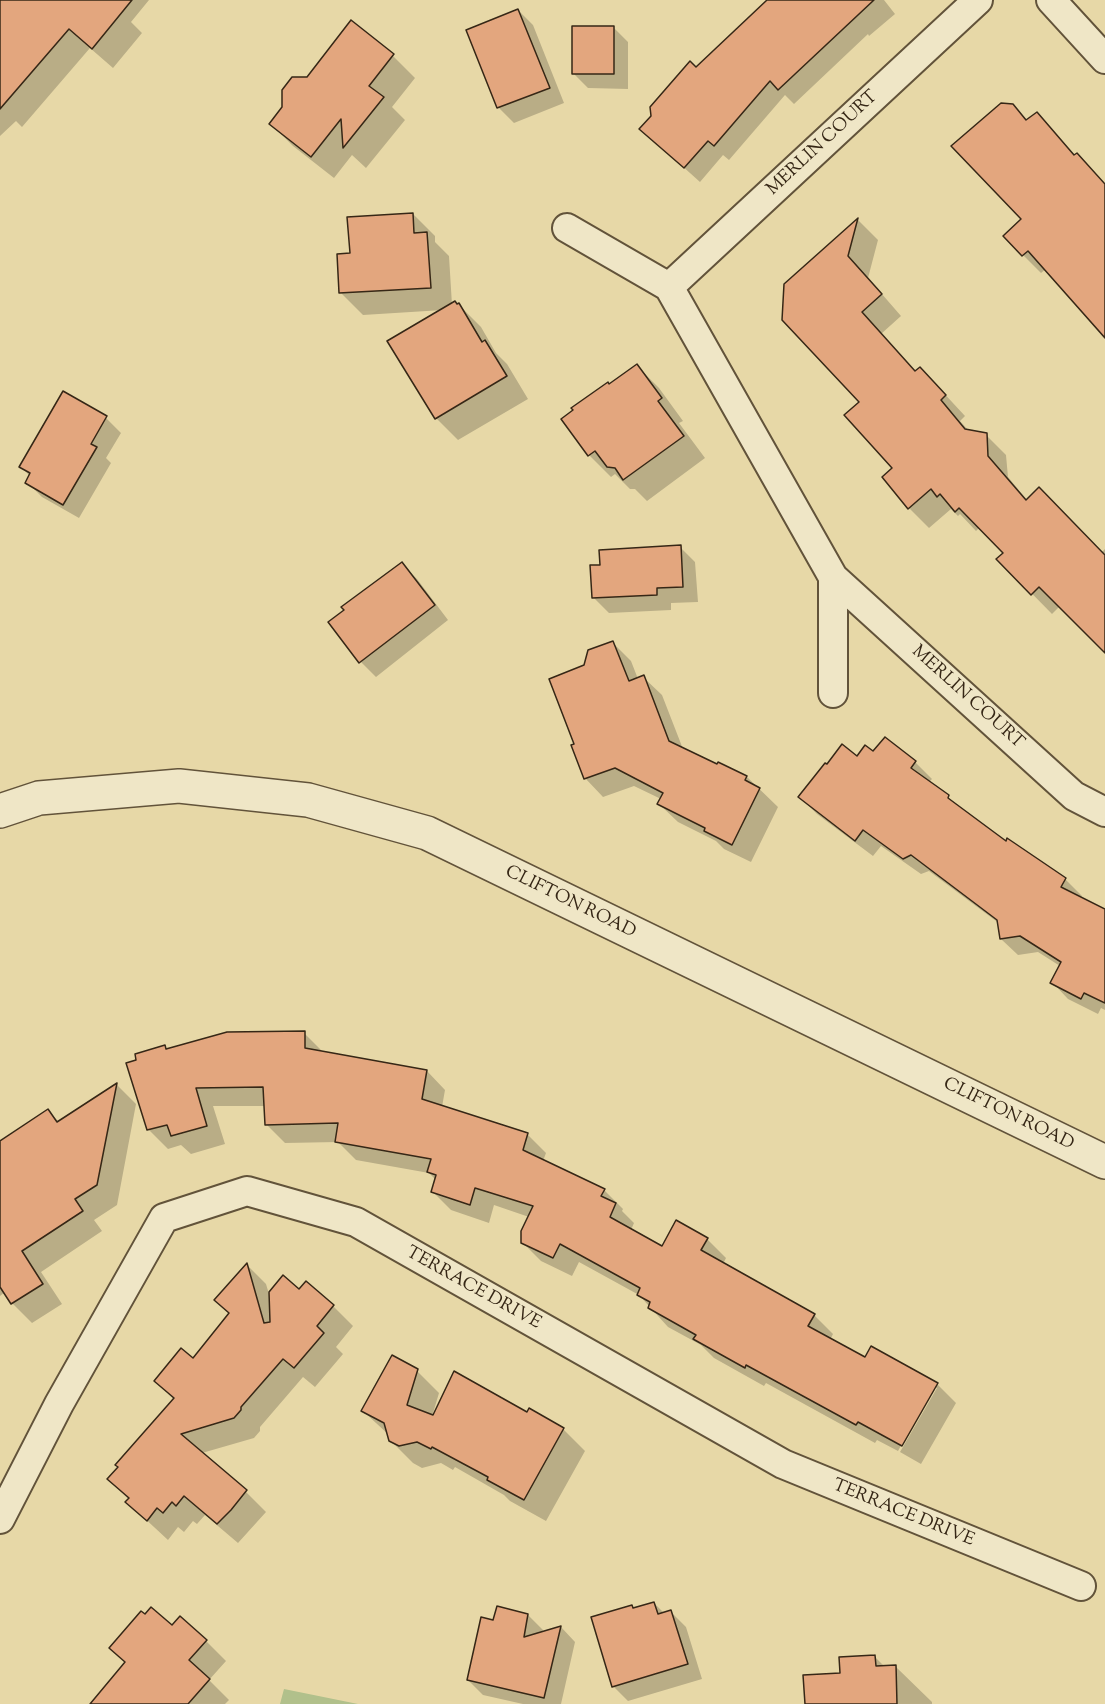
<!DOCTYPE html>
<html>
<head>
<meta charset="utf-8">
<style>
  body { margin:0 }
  canvas { display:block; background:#e7d8a7 }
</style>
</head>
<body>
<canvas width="1105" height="1704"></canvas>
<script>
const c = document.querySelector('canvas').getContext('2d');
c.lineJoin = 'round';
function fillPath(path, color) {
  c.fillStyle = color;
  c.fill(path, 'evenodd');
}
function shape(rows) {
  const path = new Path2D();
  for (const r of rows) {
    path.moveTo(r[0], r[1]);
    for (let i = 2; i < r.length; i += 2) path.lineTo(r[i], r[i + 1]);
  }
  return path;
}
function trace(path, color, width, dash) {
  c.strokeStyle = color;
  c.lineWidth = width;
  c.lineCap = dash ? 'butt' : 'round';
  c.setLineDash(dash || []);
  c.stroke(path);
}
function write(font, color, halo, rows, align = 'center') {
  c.font = font + ' "Sorts Mill Goudy",serif';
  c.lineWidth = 4.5;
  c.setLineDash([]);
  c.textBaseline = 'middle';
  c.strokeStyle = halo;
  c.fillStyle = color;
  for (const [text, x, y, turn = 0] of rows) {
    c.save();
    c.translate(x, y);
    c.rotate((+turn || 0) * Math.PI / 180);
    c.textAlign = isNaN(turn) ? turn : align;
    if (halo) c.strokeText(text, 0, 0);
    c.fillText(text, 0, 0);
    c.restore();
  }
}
fillPath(shape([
  [284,1689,358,1704,280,1704]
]), '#b1c08b');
fillPath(shape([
  [0,0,149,0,131,22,142,33,113,68,90,48,22,127,16,121,0,136],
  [769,0,884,0,895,14,869,36,868,34,794,104,785,95,729,160,723,155,700,182,641,129,697,69],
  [518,10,533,25,564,103,514,123,499,108,468,31],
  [351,23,393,56,415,78,392,107,405,120,366,168,352,155,334,178,293,146,271,124],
  [613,27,628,42,628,89,588,88,573,73],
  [1013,106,1028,121,1037,114,1076,156,1105,184,1105,336,1046,269,1041,273,1023,255,1023,219],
  [413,214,435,236,435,242,449,256,452,305,459,305,481,327,496,353,507,364,528,399,458,440,436,418,443,310,363,315,341,293,351,255],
  [858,220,878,240,868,278,901,316,881,334,916,372,920,369,940,389,965,416,960,421,969,431,986,435,1006,455,1008,477,1027,500,1101,553,1105,549,1105,651,1060,606,1052,614,998,559,1005,553,980,527,976,531,960,514,958,516,951,509,929,528,909,508,894,468,861,402,786,285],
  [637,366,659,388,683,421,679,423,705,458,647,501,635,489,630,489,615,474,611,477,589,455,610,386],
  [106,418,121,433,106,458,111,463,79,518,42,497,27,482,30,476,21,467],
  [680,547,695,562,698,602,671,603,671,610,609,613,594,598],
  [402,564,417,579,448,620,376,677,361,662],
  [612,642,631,661,638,679,643,677,662,695,683,749,717,766,719,764,747,777,778,807,751,862,724,849,716,841,678,822,659,804,661,799,634,786,603,797,585,778,576,745,585,667],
  [885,739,915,762,932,779,929,782,948,797,963,811,1006,843,1065,879,1082,896,1080,898,1105,911,1105,1010,1101,1008,1098,1014,1068,999,1052,982,1060,966,1038,952,1018,955,1001,939,999,924,996,921,929,871,921,874,881,846,873,856,817,814,800,797,857,758,874,753],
  [304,1033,323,1052,427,1071,445,1090,442,1107,527,1134,546,1153,543,1161,604,1190,623,1209,622,1211,634,1223,631,1230,663,1248,707,1239,726,1258,723,1264,814,1315,833,1334,830,1340,866,1359,937,1384,956,1403,921,1464,900,1452,937,1388,933,1388,898,1451,877,1440,875,1443,766,1383,764,1386,714,1358,701,1345,668,1327,639,1295,579,1262,572,1276,541,1261,522,1242,529,1217,494,1205,489,1223,451,1210,432,1191,436,1180,429,1173,356,1160,338,1142,285,1143,266,1124,266,1106,213,1106,225,1144,191,1154,181,1145,168,1149,149,1130,128,1064,164,1047,168,1050],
  [117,1085,136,1104,117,1205,94,1220,102,1231,41,1272,62,1304,32,1323,12,1303,5,1292,0,1296,0,1143,48,1111,59,1122],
  [247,1265,266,1284,269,1294,283,1278,299,1291,306,1283,333,1306,353,1326,336,1347,343,1354,315,1387,303,1377,260,1427,260,1431,254,1438,202,1453,246,1492,266,1512,238,1543,205,1515,197,1524,193,1521,184,1532,178,1527,168,1540,127,1502,129,1500,109,1479,174,1400,156,1381,193,1360,230,1314,216,1300],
  [417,1371,439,1393,431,1420,527,1414,563,1429,585,1451,546,1521,510,1501,504,1495,455,1467,453,1470,441,1463,422,1468,413,1463,390,1440,389,1435,363,1411],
  [654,1603,665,1614,671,1612,686,1627,702,1679,628,1701,613,1686,632,1606,635,1609],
  [528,1615,543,1630,542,1633,561,1627,575,1642,561,1704,523,1704,483,1695,468,1680,494,1621],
  [172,1627,206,1641,226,1661,209,1680,229,1700,225,1704,92,1704],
  [875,1657,885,1667,896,1667,932,1702,932,1704,806,1704,841,1675]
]), '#0003');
const building = shape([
  [0,0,132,0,92,49,69,29,0,109,0,0],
  [767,0,874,0,778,90,770,81,714,146,708,141,684,168,639,129,651,116,650,107,690,61,696,67,767,0],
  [518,9,550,88,497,108,466,30,518,9],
  [351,20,394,54,369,86,384,97,343,148,341,119,311,157,269,124,282,107,282,90,292,77,307,77,351,20],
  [572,26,614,26,614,74,572,74,572,26],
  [1001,103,1013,104,1026,120,1037,112,1074,155,1077,153,1105,184,1105,338,1028,251,1022,256,1003,236,1021,219,951,146,1001,103],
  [413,213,414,233,427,232,431,288,339,293,337,254,350,253,347,217,413,213],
  [858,218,848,256,882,294,862,312,915,371,920,367,946,395,941,400,965,429,987,433,988,456,1026,500,1039,487,1105,555,1105,653,1039,587,1031,595,996,559,1003,553,959,508,955,512,940,494,937,497,931,489,908,509,882,477,892,468,844,415,859,402,782,320,784,284,858,218],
  [455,301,457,304,459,303,482,342,485,340,507,376,435,419,387,341,455,301],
  [637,364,662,398,658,401,684,436,623,480,615,468,607,467,595,451,588,456,561,419,573,410,571,408,608,382,609,384,637,364],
  [63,391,107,416,91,444,97,447,63,505,25,483,30,473,19,467,63,391],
  [681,545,683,587,657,588,657,595,592,598,590,565,600,565,599,550,681,545],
  [402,562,435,605,359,663,328,622,344,610,341,607,402,562],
  [613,641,629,681,644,675,669,741,717,764,718,762,747,776,745,780,760,788,732,845,704,831,705,828,657,804,663,793,615,768,584,779,571,745,574,744,549,679,584,665,588,650,613,641],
  [885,737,916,761,911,768,949,795,948,798,1006,841,1007,838,1066,878,1061,887,1105,909,1105,1003,1084,993,1081,999,1050,983,1061,962,1020,936,1000,939,997,920,911,855,903,859,863,830,855,841,798,797,825,763,827,764,842,744,857,756,865,745,873,751,885,737],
  [305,1031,305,1048,427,1070,422,1099,528,1133,523,1150,605,1189,601,1196,616,1203,610,1217,662,1246,676,1220,708,1238,701,1250,815,1314,808,1326,865,1357,871,1346,938,1383,902,1446,858,1422,856,1425,746,1365,745,1368,693,1339,696,1335,648,1308,650,1302,637,1295,640,1288,560,1244,553,1258,521,1243,521,1231,533,1206,475,1188,470,1205,431,1192,436,1175,427,1172,431,1159,335,1142,338,1123,265,1125,263,1087,196,1088,207,1126,171,1136,167,1125,147,1130,126,1063,136,1060,135,1054,165,1045,166,1049,227,1032,305,1031],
  [117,1083,97,1185,75,1199,83,1211,22,1251,43,1284,11,1304,0,1287,0,1141,48,1109,57,1122,117,1083],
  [247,1263,264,1323,270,1322,269,1292,283,1275,299,1289,306,1281,334,1305,317,1326,324,1333,294,1368,283,1359,241,1407,241,1410,234,1418,181,1434,247,1490,231,1510,217,1524,184,1496,176,1506,172,1502,163,1513,157,1508,147,1521,125,1502,129,1498,107,1479,118,1467,115,1465,174,1398,154,1381,181,1348,193,1358,229,1313,214,1300,247,1263],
  [392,1355,418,1369,407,1405,433,1415,454,1371,527,1412,529,1408,564,1428,524,1500,487,1480,488,1477,432,1447,431,1449,417,1442,399,1446,389,1441,384,1423,361,1411,392,1355],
  [654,1602,658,1614,671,1610,688,1664,612,1687,591,1617,632,1605,633,1608,654,1602],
  [497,1606,528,1614,524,1637,561,1626,544,1698,467,1680,481,1617,493,1620,497,1606],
  [151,1607,172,1625,180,1616,207,1640,189,1660,210,1679,188,1704,90,1704,125,1662,109,1648,141,1611,145,1614,151,1607],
  [875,1655,876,1666,896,1665,897,1704,805,1704,803,1675,840,1673,839,1657,875,1655]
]);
fillPath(building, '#e3a67e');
trace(building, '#362716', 1.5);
const minor = shape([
  [978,0,669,287,833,577,1074,796,1105,812],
  [1051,0,1105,59],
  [567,228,669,287],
  [833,693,833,577],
  [0,1519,59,1404,164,1218,247,1191,356,1222,783,1464,1081,1586]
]);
const tertiary = shape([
  [0,811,39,798,179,786,308,800,427,833,1105,1162]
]);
trace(minor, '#62533a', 32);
trace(tertiary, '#62533a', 36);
trace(minor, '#efe6c6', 28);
trace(tertiary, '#efe6c6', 33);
write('18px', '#362716', '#efe6c6', [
  ["MERLIN COURT",823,144,-43],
  ["MERLIN COURT",967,698,42],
  ["CLIFTON ROAD",570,903,26],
  ["CLIFTON ROAD",1008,1115,26],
  ["TERRACE DRIVE",473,1289,29],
  ["TERRACE DRIVE",903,1514,22]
]);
</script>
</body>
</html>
